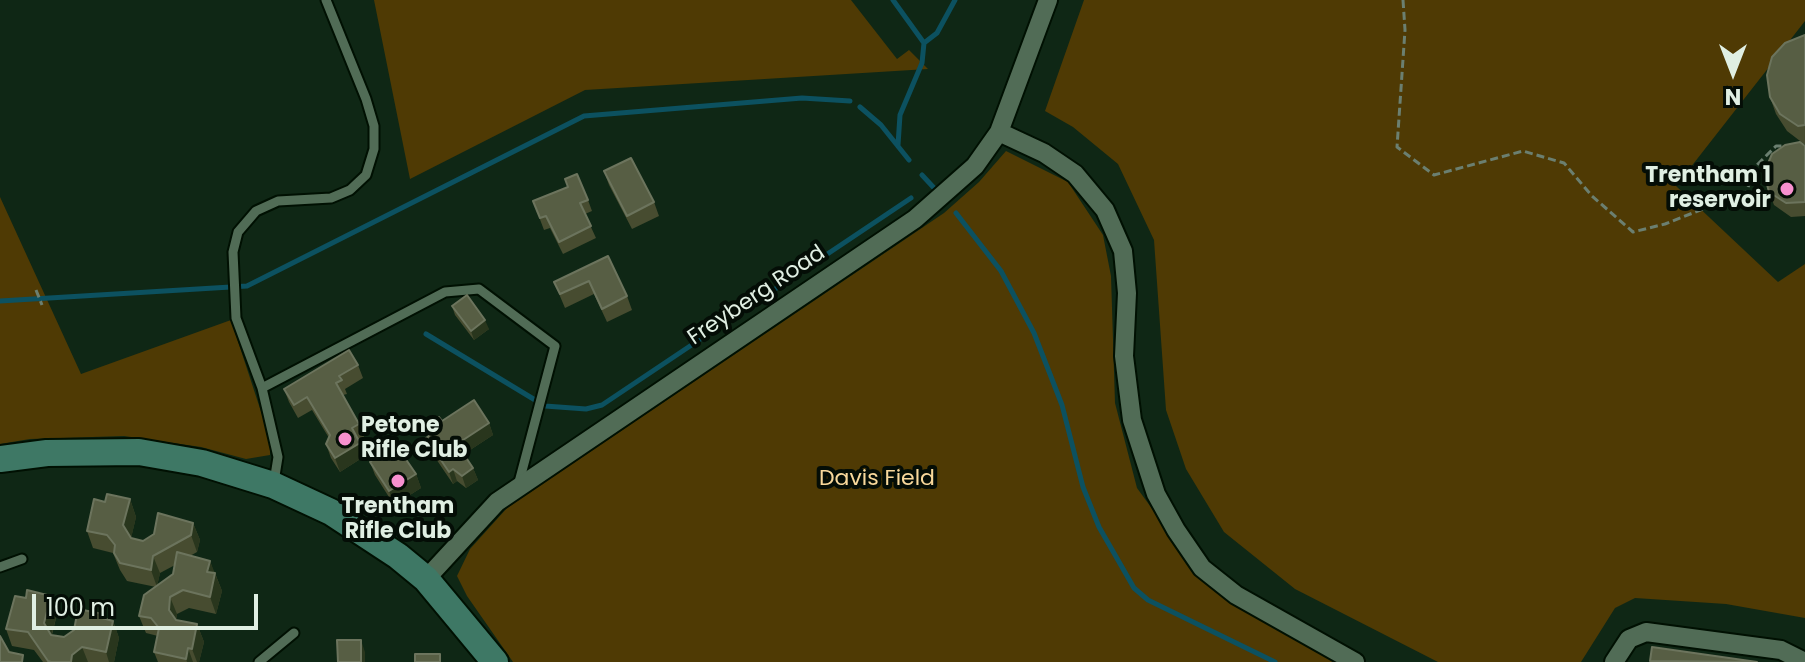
<!DOCTYPE html>
<html>
<head>
<meta charset="utf-8">
<style>
  body { margin:0 }
  #map { position:relative; width:1805px; height:662px; overflow:hidden; background:#0f2715; font-family:Poppins,sans-serif }
  canvas { display:block }
  .north { position:absolute; left:1693px; top:32px; width:80px; height:80px; -webkit-text-stroke:6px #040d06; paint-order:stroke; rotate:180deg; font-size:22px; font-weight:700; line-height:32px; text-align:center; color:#e0efe3 }
  .north::after { content:''; display:block; margin:auto; width:28px; height:36px; background:#e0efe3; clip-path:polygon(50% 0,100% 100%,50% 72%,0 100%) }
  .scale { position:absolute; left:32px; top:594px; width:226px; height:36px; box-sizing:border-box; border:4px solid #e0efe3; border-top:0; padding-left:10px; font-size:24px; line-height:28px; white-space:nowrap; color:#e0efe3; -webkit-text-stroke:6px #040d06; paint-order:stroke }
</style>
</head>
<body>
<div id="map">
<canvas width="1805" height="662"></canvas>
<div class="north">N</div>
<div class="scale">100 m</div>
</div>
<script>
const c = document.querySelector('canvas').getContext('2d');
c.lineJoin = 'round';
function fillPath(path, color) {
  c.fillStyle = color;
  c.fill(path, 'evenodd');
}
function shape(rows) {
  const path = new Path2D();
  for (const r of rows) {
    path.moveTo(r[0], r[1]);
    for (let i = 2; i < r.length; i += 2) path.lineTo(r[i], r[i + 1]);
  }
  return path;
}
function trace(path, color, width, dash) {
  c.strokeStyle = color;
  c.lineWidth = width;
  c.lineCap = dash ? 'butt' : 'round';
  c.setLineDash(dash || []);
  c.stroke(path);
}
function write(font, color, halo, rows, align = 'center') {
  c.font = font + ' Poppins,sans-serif';
  c.lineWidth = 8;
  c.setLineDash([]);
  c.textBaseline = 'middle';
  c.strokeStyle = halo;
  c.fillStyle = color;
  for (const [text, x, y, turn = 0] of rows) {
    c.save();
    c.translate(x, y);
    c.rotate((+turn || 0) * Math.PI / 180);
    c.textAlign = isNaN(turn) ? turn : align;
    if (halo) c.strokeText(text, 0, 0);
    c.fillText(text, 0, 0);
    c.restore();
  }
}
fillPath(shape([
  [374,0,851,0,897,59,909,50,928,69,585,90,410,179],
  [1084,0,1805,0,1805,21,1676,186,1778,282,1805,264,1805,618,1726,604,1635,598,1615,608,1581,662,1438,662,1295,589,1224,532,1186,469,1166,410,1154,240,1118,164,1073,127,1045,111],
  [1006,151,1068,182,1103,235,1111,276,1115,403,1137,488,1209,587,1335,662,513,662,467,596,457,576,470,549,507,508,944,213,979,182],
  [0,197,81,374,231,320,270,439,270,455,246,459,201,447,124,436,30,439,0,444]
]), '#4f3a04');
trace(shape([
  [893,0,924,43,922,63,900,115,898,145],
  [924,43,937,33,955,0],
  [860,107,881,125,909,160],
  [922,175,935,189],
  [956,213,1001,271,1034,333,1062,405,1083,487,1099,527,1134,588,1148,600,1275,662],
  [0,301,247,286,584,116,802,98,850,101],
  [426,334,545,406,586,409,602,405,911,198]
]), '#0c5160', 5);
const lane = shape([
  [262,388,236,318,233,252,238,232,256,211,278,201,331,198,350,190,366,175,374,149,374,126,366,99,326,0],
  [274,482,278,457,262,388,445,292,479,289,555,346,518,486],
  [0,567,22,559],
  [259,662,294,633]
]);
const street = shape([
  [999,132,1044,153,1075,174,1105,210,1123,251,1127,293,1124,356,1132,420,1156,494,1176,530,1202,568,1236,595,1355,662],
  [426,579,497,502,915,219,975,166,999,132,1048,0],
  [1614,662,1629,639,1646,632,1781,650,1805,662]
]);
const secondary = shape([
  [0,459,47,453,139,452,202,463,273,485,331,512,398,556,426,579,495,662]
]);
trace(lane, '#001002', 13);
trace(street, '#001002', 22);
trace(secondary, '#001002', 30);
trace(shape([
  [1403,0,1405,30,1397,147,1434,175,1523,151,1564,163,1592,196,1633,232,1665,224,1746,192,1757,165,1776,146,1786,146],
  [36,290,42,305]
]), '#6b7f70', 3, [8, 4]);
trace(lane, '#516c56', 9);
trace(street, '#516c56', 18);
trace(secondary, '#3e7865', 26);
fillPath(shape([
  [1805,35,1805,144,1804,144,1787,131,1776,114,1770,97],
  [1805,146,1805,216,1791,217,1774,205,1769,192],
  [604,171,654,202,659,216,632,229,609,185],
  [588,200,592,211,585,214,596,238,563,254,550,228,544,230,533,201],
  [608,256,627,296,632,310,607,322,594,294,565,308,554,282],
  [452,306,489,329,474,340,455,315],
  [358,365,363,378,345,389,347,394,343,395,359,424,364,437,359,440,365,456,340,472,331,458,326,444,329,438,312,410,298,418,289,402,284,389],
  [442,421,489,423,493,435,464,454,473,468,478,480,466,488,457,481,453,484,430,450,426,438,430,435,427,424],
  [370,462,416,474,421,488,394,505,375,475],
  [130,499,136,517,131,538,143,541,193,523,200,540,197,552,190,556,210,561,214,573,215,573,222,591,216,614,189,608,177,614,176,620,197,624,204,642,199,662,158,662,154,652,158,636,146,633,139,616,156,587,127,581,120,570,113,553,93,548,87,531,105,502],
  [175,565,173,574,157,586,160,573],
  [51,596,57,614,52,635,64,637,104,619,113,621,119,638,114,662,43,662,34,650,12,646,6,629,26,598]
]), '#474c30');
fillPath(shape([
  [485,320,489,329,474,340,471,331],
  [489,423,493,435,461,456,457,444],
  [360,443,365,456,340,472,335,458],
  [473,468,478,480,466,488,462,476],
  [453,469,457,481,453,484,449,472],
  [416,474,421,488,394,505,389,491],
  [130,499,136,517,130,543,123,525],
  [193,523,200,540,197,552,191,535],
  [153,556,160,573,157,587,151,570],
  [210,561,222,591,216,614,210,597,207,572],
  [51,596,57,614,50,640,44,623],
  [170,597,177,614,175,628,169,610],
  [113,621,119,638,114,662,109,662,106,652],
  [197,624,204,642,199,662,197,662,192,649],
  [361,640,365,652,365,662,361,662],
  [82,647,88,662,71,662,72,655],
  [188,648,193,662,187,662,186,659]
]), '#29361d');
const building = shape([
  [1805,35,1805,125,1798,126,1780,114,1770,97,1767,75,1772,57,1785,43,1805,35],
  [1800,142,1805,146,1805,202,1786,203,1769,192,1764,173,1772,154,1785,145,1800,142],
  [631,158,654,202,627,216,604,171,631,158],
  [577,174,588,200,580,203,591,226,559,242,546,216,540,218,533,201,568,187,565,179,577,174],
  [608,256,627,296,602,309,589,281,560,294,554,282,608,256],
  [467,295,485,320,471,331,452,306,467,295],
  [349,350,358,365,339,376,342,380,336,383,359,424,352,428,360,443,335,458,326,444,330,435,307,397,294,405,284,389,349,350],
  [474,400,489,423,457,444,473,468,462,476,453,469,449,472,426,438,433,433,427,424,439,417,442,421,474,400],
  [394,442,416,474,389,491,370,462,394,442],
  [107,494,130,499,123,525,131,538,143,541,154,534,158,513,193,523,191,535,153,556,151,570,120,563,114,553,115,545,107,535,87,531,94,499,105,502,107,494],
  [177,552,210,561,207,572,215,573,210,597,183,590,170,597,169,610,176,620,197,624,192,649,188,648,186,659,154,652,159,628,151,618,139,616,144,595,173,574,177,552],
  [27,590,51,596,44,623,51,635,64,637,74,630,78,609,103,614,102,618,113,621,106,652,82,647,72,655,71,662,51,662,48,661,28,632,6,629,15,596,26,598,27,590],
  [0,636,9,652,23,655,22,662,0,662,0,636],
  [337,640,361,640,361,662,338,662,337,640],
  [1652,647,1757,662,1650,661,1652,647],
  [415,654,440,654,440,662,415,662,415,654]
]);
fillPath(building, '#575e44');
trace(building, '#6c745d', 2);
for (const [x, y, r, color] of [
  [1787,189,8,"#f790cf"],
  [345,439,8,"#f790cf"],
  [398,481,8,"#f790cf"]
]) {
  const dot = new Path2D();
  dot.arc(x, y, r, 0, 2 * Math.PI);
  c.fillStyle = color;
  c.fill(dot);
  trace(dot, '#040d06', 3);
}
write('bold 22px', '#e0efe3', '#040d06', [
  ["Trentham 1",1771,176],
  ["reservoir",1771,201],
  ["Petone",361,426,"left"],
  ["Rifle Club",361,451,"left"],
  ["Trentham",398,507,"center"],
  ["Rifle Club",398,532,"center"]
], 'right');
write('22px', '#e0efe3', '#040d06', [
  ["Freyberg Road",757,296,-34]
]);
write('22px', '#f8d89b', '#040d06', [
  ["Davis Field",877,479]
]);
</script>
</body>
</html>
